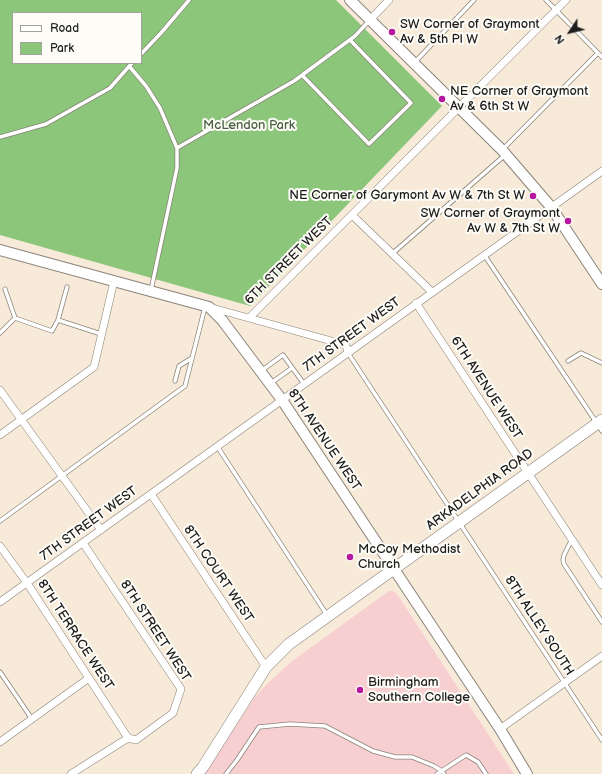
<!DOCTYPE html>
<html>
<head>
<meta charset="utf-8">
<style>
  body { margin:0 }
  #map { position:relative; width:602px; height:774px; overflow:hidden; background:#f8ead8; font-family:"Balsamiq Sans",sans-serif }
  canvas { display:block }
  .legend { position:absolute; left:12px; top:12px; width:130px; height:52px; box-sizing:border-box; background:#fdfcf7; border:1px solid #a3a29f; margin:0; padding:5px 7px; list-style:none; font-size:12px; color:#1c1c1c }
  .legend li { display:flex; align-items:center; gap:8px; height:20px }
  .legend b { width:20px; border:1px solid #a3a29f }
  .north { position:absolute; left:550px; top:12px; width:40px; height:40px; -webkit-text-stroke:3px #fdfcf7; paint-order:stroke; rotate:235deg; font-size:11px; font-weight:700; line-height:16px; text-align:center; color:#1c1c1c }
  .north::after { content:''; display:block; margin:auto; width:14px; height:18px; background:#1c1c1c; clip-path:polygon(50% 0,100% 100%,50% 72%,0 100%) }
</style>
</head>
<body>
<div id="map">
<canvas width="602" height="774"></canvas>
<ul class="legend">
<li><b style="height:5px;background:#fff"></b>Road</li>
<li><b style="height:11px;background:#8bc67b"></b>Park</li>
</ul>
<div class="north">N</div>
</div>
<script>
const c = document.querySelector('canvas').getContext('2d');
c.lineJoin = 'round';
function fillPath(path, color) {
  c.fillStyle = color;
  c.fill(path, 'evenodd');
}
function shape(rows) {
  const path = new Path2D();
  for (const r of rows) {
    path.moveTo(r[0], r[1]);
    for (let i = 2; i < r.length; i += 2) path.lineTo(r[i], r[i + 1]);
  }
  return path;
}
function trace(path, color, width, dash) {
  c.strokeStyle = color;
  c.lineWidth = width;
  c.lineCap = dash ? 'butt' : 'round';
  c.setLineDash(dash || []);
  c.stroke(path);
}
function write(font, color, halo, rows, align = 'center') {
  c.font = font + ' "Balsamiq Sans",sans-serif';
  c.lineWidth = 4;
  c.setLineDash([]);
  c.textBaseline = 'middle';
  c.strokeStyle = halo;
  c.fillStyle = color;
  for (const [text, x, y, turn = 0] of rows) {
    c.save();
    c.translate(x, y);
    c.rotate((+turn || 0) * Math.PI / 180);
    c.textAlign = isNaN(turn) ? turn : align;
    if (halo) c.strokeText(text, 0, 0);
    c.fillText(text, 0, 0);
    c.restore();
  }
}
fillPath(shape([
  [389,591,393,591,397,594,514,774,204,774,255,697,269,682,292,661]
]), '#f7cfd1');
fillPath(shape([
  [0,0,336,0,442,106,250,306,0,235],
  [13,13,141,13,141,63,13,63]
]), '#8bc67b');
const service = shape([
  [546,0,602,57],
  [141,54,161,33,189,0],
  [415,62,474,0],
  [129,66,146,86,160,108,177,148,177,168,151,290],
  [302,75,369,144,411,103,350,40],
  [0,137,46,124,110,88,132,63],
  [177,148,294,81,355,36,369,21],
  [503,149,598,53],
  [393,253,505,155],
  [485,256,602,431],
  [67,287,58,320,101,334],
  [5,289,15,318,52,331,58,320],
  [0,333,15,318],
  [348,353,602,740],
  [568,361,581,353,602,363],
  [261,371,283,355,304,384],
  [175,381,179,366,192,358],
  [271,383,292,368],
  [217,446,327,615],
  [0,521,185,386,205,307],
  [572,539,564,555,563,560,564,564,602,622],
  [0,672,32,719],
  [226,774,237,760,259,727,290,724,325,726,373,751,395,757,412,757,434,766,442,771,444,774],
  [437,774,466,755,478,762,486,774]
]);
const minor = shape([
  [370,20,389,0],
  [352,215,432,292],
  [416,303,602,585],
  [209,307,346,345,348,353],
  [250,317,566,0],
  [0,390,101,530],
  [0,435,94,367,114,281],
  [151,494,266,667],
  [0,546,27,583,128,738],
  [0,602,602,171],
  [500,729,602,656],
  [0,742,89,678],
  [71,774,128,738,136,740,173,713,181,689,83,543]
]);
const secondary = shape([
  [350,0,502,150,551,207,602,284],
  [0,250,209,307,222,320,282,400,500,729,527,774]
]);
const primary = shape([
  [197,774,203,767,266,667,289,644,602,420]
]);
trace(service, '#8a837a', 5);
trace(minor, '#8a837a', 8);
trace(secondary, '#8a837a', 12);
trace(primary, '#8a837a', 12);
trace(service, '#fff', 3.5);
trace(minor, '#fff', 7);
trace(secondary, '#fff', 10);
trace(primary, '#fff', 11);
for (const [x, y, r, color] of [
  [392,32,4,"#b5179e"],
  [442,99,4,"#b5179e"],
  [533,196,4,"#b5179e"],
  [568,221,4,"#b5179e"],
  [350,557,4,"#b5179e"],
  [360,690,4,"#b5179e"]
]) {
  const dot = new Path2D();
  dot.arc(x, y, r, 0, 2 * Math.PI);
  c.fillStyle = color;
  c.fill(dot);
  trace(dot, '#fdfcf7', 1.5);
}
write('13px', '#1c1c1c', '#fdfcf7', [
  ["SW Corner of Graymont",400,25],
  ["Av & 5th Pl W",400,40],
  ["NE Corner of Graymont",450,92],
  ["Av & 6th St W",450,107],
  ["NE Corner of Garymont Av W & 7th St W",525,196,"right"],
  ["SW Corner of Graymont",560,214,"right"],
  ["Av W & 7th St W",560,229,"right"],
  ["McCoy Methodist",358,550],
  ["Church",358,565],
  ["Birmingham",368,683],
  ["Southern College",368,698]
], 'left');
write('13px', '#486042', '#fdfcf7', [
  ["McLendon Park",249,126]
]);
write('13px', '#1c1c1c', '#fdfcf7', [
  ["6TH STREET WEST",289,261,-45],
  ["7TH STREET WEST",352,335,-36],
  ["6TH AVENUE WEST",486,388,57],
  ["8TH AVENUE WEST",324,440,56],
  ["ARKADELPHIA ROAD",480,490,-36],
  ["7TH STREET WEST",89,524,-36],
  ["8TH COURT WEST",218,574,56],
  ["8TH ALLEY SOUTH",539,626,57],
  ["8TH STREET WEST",155,631,57],
  ["8TH TERRACE WEST",75,635,57]
]);
</script>
</body>
</html>
